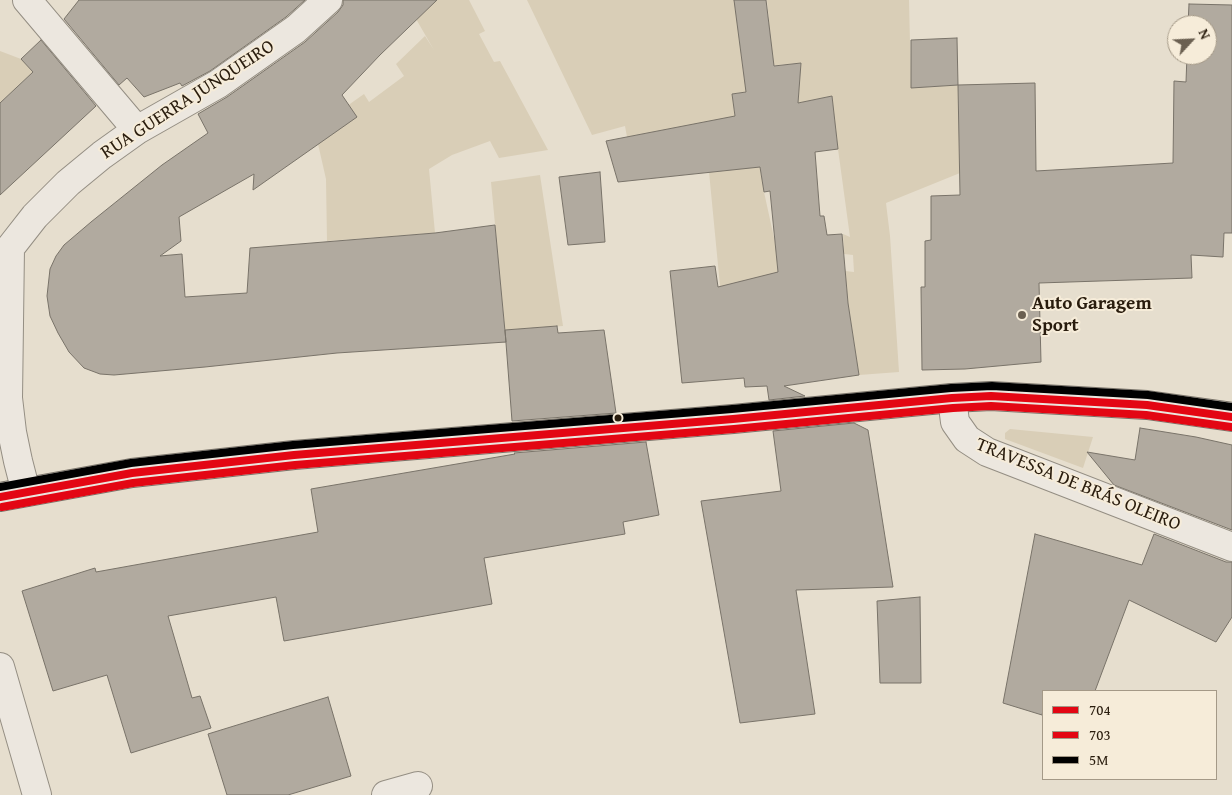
<!DOCTYPE html>
<html>
<head>
<meta charset="utf-8">
<style>
  body { margin:0 }
  #map { position:relative; width:1232px; height:795px; overflow:hidden; background:#e6dece; font-family:"Gentium Book Plus",serif }
  canvas { display:block }
  .legend { position:absolute; left:1042px; top:690px; width:175px; height:90px; box-sizing:border-box; background:#f6ecd9; border:1px solid #a49987; margin:0; padding:6px 9px; list-style:none; font-size:15px; color:#291c0d }
  .legend li { display:flex; align-items:center; gap:10px; height:25px }
  .legend b { width:25px; border:1px solid #a49987 }
  .north { position:absolute; left:1167px; top:15px; width:50px; height:50px; box-sizing:border-box; background:#f6ecd9; border:1px solid #a49987; border-radius:50%; rotate:65deg; font-size:14px; font-weight:700; line-height:20px; text-align:center; color:#291c0d }
  .north::after { content:''; display:block; margin:auto; width:18px; height:22px; background:#6b6051; clip-path:polygon(50% 0,100% 100%,50% 72%,0 100%) }
</style>
</head>
<body>
<div id="map">
<canvas width="1232" height="795"></canvas>
<ul class="legend">
<li><b style="height:6px;background:#e30613"></b>704</li>
<li><b style="height:6px;background:#e30613"></b>703</li>
<li><b style="height:6px;background:#000"></b>5M</li>
</ul>
<div class="north">N</div>
</div>
<script>
const c = document.querySelector('canvas').getContext('2d');
c.lineJoin = 'round';
function fillPath(path, color) {
  c.fillStyle = color;
  c.fill(path, 'evenodd');
}
function shape(rows) {
  const path = new Path2D();
  for (const r of rows) {
    path.moveTo(r[0], r[1]);
    for (let i = 2; i < r.length; i += 2) path.lineTo(r[i], r[i + 1]);
  }
  return path;
}
function trace(path, color, width, dash) {
  c.strokeStyle = color;
  c.lineWidth = width;
  c.lineCap = dash ? 'butt' : 'round';
  c.setLineDash(dash || []);
  c.stroke(path);
}
function write(font, color, halo, rows, align = 'center') {
  c.font = font + ' "Gentium Book Plus",serif';
  c.lineWidth = 4;
  c.setLineDash([]);
  c.textBaseline = 'middle';
  c.strokeStyle = halo;
  c.fillStyle = color;
  for (const [text, x, y, turn = 0] of rows) {
    c.save();
    c.translate(x, y);
    c.rotate((+turn || 0) * Math.PI / 180);
    c.textAlign = isNaN(turn) ? turn : align;
    if (halo) c.strokeText(text, 0, 0);
    c.fillText(text, 0, 0);
    c.restore();
  }
}
fillPath(shape([
  [405,0,469,0,485,31,479,34,494,62,500,61,548,150,499,158,490,141,452,155,429,169,435,233,327,241,326,179,318,144,316,128,364,94,369,102,404,76,396,64,425,36,434,50],
  [527,0,735,0,749,91,732,94,735,117,627,137,625,126,592,135],
  [767,0,909,0,911,88,958,85,960,173,886,203,890,236,899,372,859,375,848,303,845,271,854,272,853,255,844,254,843,234,850,237,838,149,832,96,798,103,801,63,765,66,769,21],
  [0,51,21,59,33,72,0,103],
  [756,143,764,192,776,247,778,273,737,312,744,378,729,379,707,151],
  [540,175,563,326,505,330,491,182],
  [1010,429,1093,437,1083,468,1005,439,1005,433]
]), '#d9ceb7');
const building = shape([
  [79,0,305,0,286,17,210,71,182,86,180,83,144,97,127,78,119,85,64,19,79,0],
  [343,0,437,0,380,55,342,95,357,117,253,190,254,174,179,217,181,241,160,256,182,254,185,297,247,293,250,248,435,233,495,225,506,342,337,353,205,367,114,375,100,374,84,368,69,352,58,333,50,316,47,296,50,269,56,256,64,245,91,222,162,165,208,133,198,114,227,97,305,42,338,12,343,5,343,0],
  [734,0,766,0,774,66,801,63,798,103,832,96,838,149,815,152,820,216,824,216,827,235,842,234,848,303,859,375,784,386,805,396,769,400,767,386,745,387,744,378,682,383,670,271,715,266,718,287,778,272,770,191,764,192,760,167,618,182,606,141,735,116,732,94,746,92,734,0],
  [1189,4,1232,5,1232,233,1224,233,1223,257,1191,255,1192,278,1039,283,1041,362,965,369,922,370,921,287,925,287,925,241,931,240,931,196,960,195,958,85,1035,83,1036,171,1173,163,1174,81,1186,82,1187,55,1207,55,1207,25,1188,25,1189,4],
  [957,38,958,85,911,88,911,40,957,38],
  [41,40,96,106,0,195,0,103,33,72,21,59,41,40],
  [600,172,605,242,568,245,559,177,600,172],
  [557,326,558,333,604,330,616,413,512,421,505,330,557,326],
  [854,423,868,430,893,587,796,590,815,714,740,723,701,501,781,491,773,431,854,423],
  [1140,428,1196,437,1232,445,1232,530,1114,485,1087,452,1135,460,1140,428],
  [646,442,659,515,623,522,625,534,484,558,492,604,284,641,276,597,168,616,192,698,200,696,211,728,131,753,107,675,53,691,22,591,95,568,96,572,318,532,311,489,515,454,514,453,646,442],
  [1035,534,1142,565,1154,534,1226,562,1232,562,1232,617,1216,642,1129,600,1095,691,1043,691,1043,710,1042,715,1003,703,1035,534],
  [920,597,921,683,880,683,877,601,920,597],
  [328,697,351,776,288,795,227,795,208,734,328,697]
]);
fillPath(building, '#b1aa9f');
trace(building, '#797369', 1);
const minor = shape([
  [27,0,137,130],
  [10,248,8,398,12,432,18,461,26,492],
  [0,257,10,248,35,216,68,183,102,155,137,130,218,84,296,29,328,0],
  [952,398,955,422,967,439,987,452,1232,547],
  [0,667,37,795],
  [386,795,418,786]
]);
const secondary = shape([
  [0,497,132,473,294,455,733,419,952,398,991,396,1147,405,1232,417]
]);
trace(minor, '#948e83', 30);
trace(secondary, '#797369', 30);
trace(minor, '#ece7df', 28);
trace(secondary, '#ece7df', 28);
trace(shape([
  [0,497,132,473,294,455,733,419,952,398,991,396,1147,405,1232,417]
]), '#e30613', 8);
trace(shape([
  [2,507,133,483,295,465,734,429,953,408,991,406,1146,415,1231,427]
]), '#e30613', 8);
trace(shape([
  [0,487,131,463,293,445,732,409,951,388,992,386,1148,395,1232,407]
]), '#000', 8);
for (const [x, y, r, color] of [
  [1022,315,5,"#6b6051"],
  [618,418,4.5,"#291c0d"]
]) {
  const dot = new Path2D();
  dot.arc(x, y, r, 0, 2 * Math.PI);
  c.fillStyle = color;
  c.fill(dot);
  trace(dot, '#f6ecd9', 2);
}
write('19px', '#291c0d', '#f6ecd9', [
  ["RUA GUERRA JUNQUEIRO",188,100,-33],
  ["TRAVESSA DE BRÁS OLEIRO",1078,485,22]
]);
write('bold 19px', '#291c0d', '#f6ecd9', [
  ["Auto Garagem",1032,304],
  ["Sport",1032,326]
], 'left');
</script>
</body>
</html>
